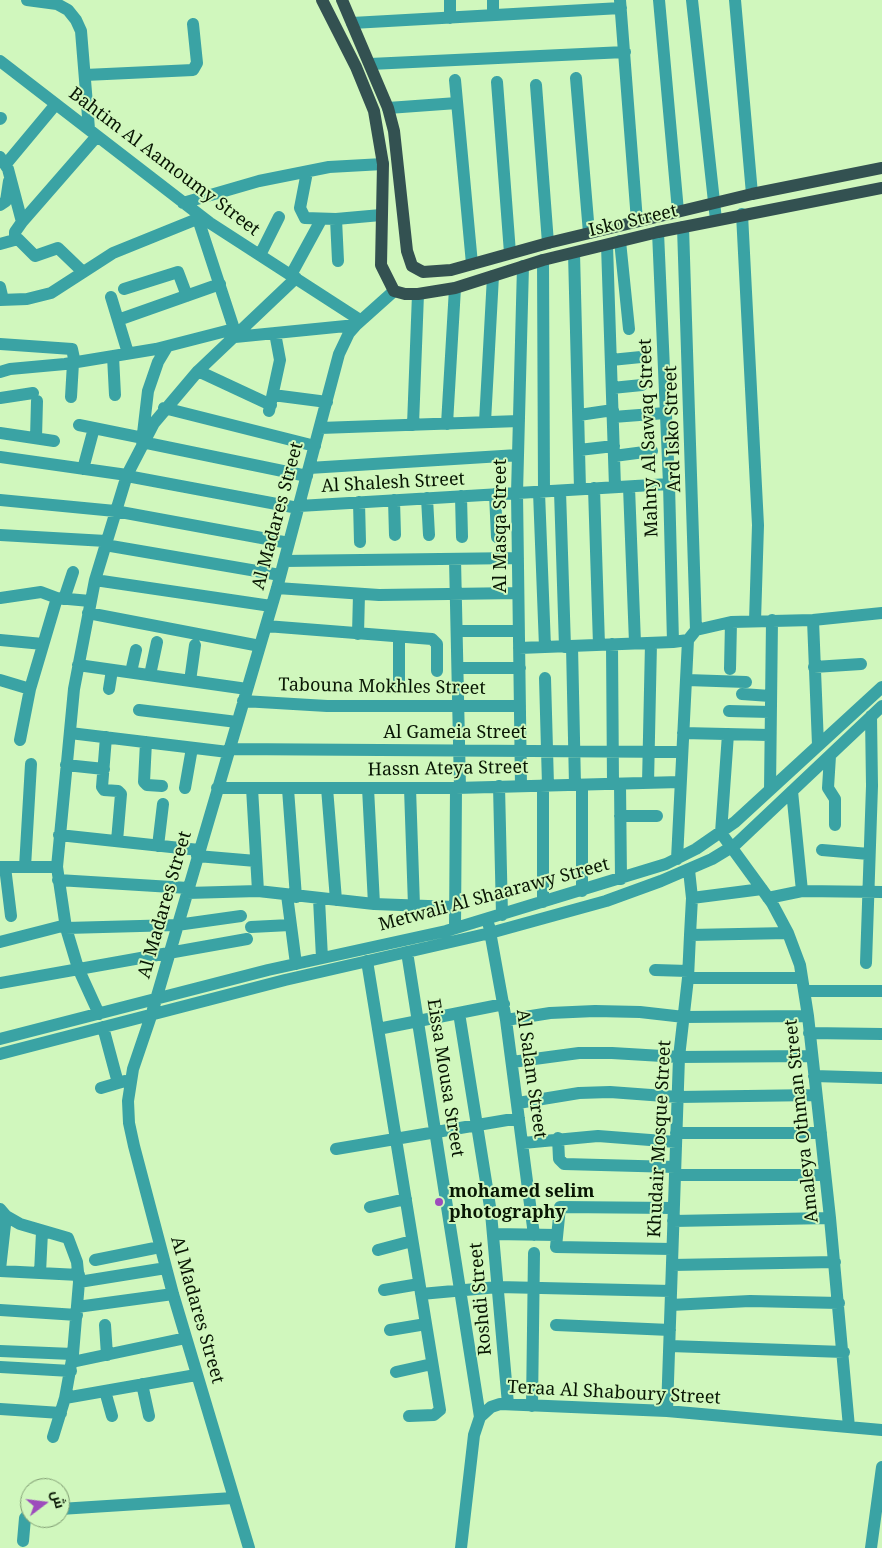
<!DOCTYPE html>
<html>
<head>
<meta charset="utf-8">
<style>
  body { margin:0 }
  #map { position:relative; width:882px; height:1548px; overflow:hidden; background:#d0f7bd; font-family:"Noto Serif",Cairo,serif }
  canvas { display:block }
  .north { position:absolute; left:20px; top:1478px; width:50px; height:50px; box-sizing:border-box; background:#d0f7bd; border:1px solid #809d73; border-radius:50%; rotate:75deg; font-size:14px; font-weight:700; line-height:20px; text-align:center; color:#081603 }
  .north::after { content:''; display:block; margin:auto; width:18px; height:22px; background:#9d4cbc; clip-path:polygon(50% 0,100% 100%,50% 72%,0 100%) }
</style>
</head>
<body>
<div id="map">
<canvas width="882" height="1548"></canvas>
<div class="north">ش</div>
</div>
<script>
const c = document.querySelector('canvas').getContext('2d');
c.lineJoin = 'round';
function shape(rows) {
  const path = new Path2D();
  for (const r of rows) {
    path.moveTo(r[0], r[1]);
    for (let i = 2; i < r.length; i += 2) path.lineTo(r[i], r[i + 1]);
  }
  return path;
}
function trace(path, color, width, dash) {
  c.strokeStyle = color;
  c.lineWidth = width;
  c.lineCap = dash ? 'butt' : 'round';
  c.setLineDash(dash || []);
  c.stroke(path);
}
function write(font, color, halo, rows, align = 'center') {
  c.font = font + ' "Noto Serif",serif';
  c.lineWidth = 4;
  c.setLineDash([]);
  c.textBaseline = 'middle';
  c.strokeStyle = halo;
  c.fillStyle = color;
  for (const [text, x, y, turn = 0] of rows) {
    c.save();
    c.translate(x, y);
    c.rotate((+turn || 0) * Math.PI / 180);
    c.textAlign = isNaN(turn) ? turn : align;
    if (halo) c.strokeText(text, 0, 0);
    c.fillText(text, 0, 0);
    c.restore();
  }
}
trace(shape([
  [27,0,57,4,68,10,76,20,81,31,89,129],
  [450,0,450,18],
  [493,0,493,15],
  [620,0,637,221],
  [659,0,678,211],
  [692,0,716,220],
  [735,0,752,194],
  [352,23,621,8],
  [0,61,210,223,360,320],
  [370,64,625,52],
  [85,75,193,70,197,63,193,24],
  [576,78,589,233],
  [455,80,472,264],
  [497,82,510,253],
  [536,85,548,243],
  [388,108,457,103],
  [0,119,1,118],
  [0,157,8,169,22,222],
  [6,164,56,104],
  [307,172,300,208,305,218,336,219,381,215],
  [183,203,259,181,329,167,383,164],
  [0,205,6,201,9,181],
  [742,214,758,525,755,621],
  [198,219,236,335],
  [336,219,338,261],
  [683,227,696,630],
  [658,232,669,484,673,642],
  [15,240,15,232,22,222,97,136],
  [620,241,629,329],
  [0,244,18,239,35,256,58,248,83,272],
  [607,245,615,487],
  [574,253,580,489],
  [260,255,279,217],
  [543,260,544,491],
  [291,275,321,220],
  [0,287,3,300],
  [124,289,178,272,187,296],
  [111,297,128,353],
  [0,300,27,299,51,293,113,253,202,217],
  [118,320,220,284],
  [235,337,356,325],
  [0,344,72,349,75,363],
  [167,347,158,362,148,391,142,442,307,476],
  [113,356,115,395],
  [611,360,641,357],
  [198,371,271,405],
  [0,372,10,369,65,364,156,349,234,329],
  [612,388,642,385],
  [273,395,327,402],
  [71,397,73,363],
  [0,398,33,393],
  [164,408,315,446],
  [269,411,280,360,275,333],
  [579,415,613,410],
  [613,417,666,413],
  [485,422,493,276],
  [447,424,455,288],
  [79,425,143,438],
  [413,425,418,294],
  [320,428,519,421],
  [0,433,54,441],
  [36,438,37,401],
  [579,450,614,446],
  [614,456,652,451],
  [0,457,127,475],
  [309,468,518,455],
  [83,469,94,428],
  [127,476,298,508],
  [629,487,635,643],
  [594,488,599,645],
  [560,491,565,647],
  [539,492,545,647],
  [495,494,497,537],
  [461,496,462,537],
  [427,498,429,535],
  [0,500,115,511,289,543],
  [394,500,395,535],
  [359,502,360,542],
  [299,506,669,484],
  [0,535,106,541],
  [105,545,280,575],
  [455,559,460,788],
  [284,561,518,558],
  [95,580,271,606],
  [277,588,379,595,518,593],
  [0,598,41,592,57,598,90,601],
  [64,599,73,572],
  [88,613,260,646],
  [813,620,818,745],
  [266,626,432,639,437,644,437,671],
  [458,631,519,631],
  [358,634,359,594],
  [0,640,43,644],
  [612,644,613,784],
  [572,646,575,785],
  [519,648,673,642,688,640,696,630,731,622,813,620,882,613],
  [78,665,247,689],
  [814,667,861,664],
  [458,668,520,668],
  [730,669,731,622],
  [131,672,136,650],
  [150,675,157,642],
  [545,678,548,785],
  [0,680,30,689],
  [687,680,746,682],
  [190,681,195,645],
  [399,682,399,637],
  [109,689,112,670],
  [742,694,770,696],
  [243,701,327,706,520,706],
  [139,710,237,722],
  [729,711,770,712],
  [70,733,228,752],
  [683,733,769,735],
  [728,734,721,833,772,903,788,933,800,965,808,1016,830,1218,849,1427],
  [106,737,102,787,104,790,118,791,121,794,117,841],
  [20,740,30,689,57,598],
  [146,742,144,782,147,785,162,786],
  [229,749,682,752],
  [830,756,828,788,835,799,835,825],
  [66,765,104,769],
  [648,783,651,643],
  [620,784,621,879],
  [543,785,543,902],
  [499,786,502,915],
  [521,786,517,493,523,266],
  [185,788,192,748],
  [217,788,456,788,680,782],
  [252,788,258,891],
  [327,788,336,900],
  [368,788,374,904],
  [410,788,414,906],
  [288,789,296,897],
  [770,790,772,620],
  [792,791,802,891],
  [620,816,657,816],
  [59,835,199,850],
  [158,846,163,804],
  [822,850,869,854],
  [197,856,256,861],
  [677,859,688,640],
  [0,867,57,867],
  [5,867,11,916],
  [25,867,31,764],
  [58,880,188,888],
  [582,891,582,785],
  [187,893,258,891,374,904,455,907],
  [287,895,296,964],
  [692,898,762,889],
  [768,898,802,891,882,892],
  [319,899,322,958],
  [489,926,506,1020,534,1235],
  [251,927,290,925],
  [66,928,177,925,241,916],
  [455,928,456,788],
  [690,935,788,933],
  [0,942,66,925],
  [407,952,480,1417],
  [367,961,440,1410,434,1415,409,1416],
  [866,963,872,786,871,716],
  [655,970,688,971],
  [688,978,802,978],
  [0,983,247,939],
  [804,991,882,991],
  [459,1013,491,1213,508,1404],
  [99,1014,78,968,66,928,57,867,74,689,95,580,127,475,154,423,198,371,296,278],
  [506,1020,550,1013,595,1011,640,1012,684,1017,808,1016],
  [103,1027,118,1083],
  [378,1029,504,1004],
  [809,1033,882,1034],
  [0,1039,268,970,446,931,666,864,696,849,735,822,882,687],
  [0,1054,285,980,490,933,606,901,661,881,712,859,735,845,882,706],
  [512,1062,579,1053,612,1053,679,1057,812,1056],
  [814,1076,882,1078],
  [101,1088,125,1081],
  [518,1103,579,1093,610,1092,678,1097,816,1095],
  [676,1133,821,1133],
  [558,1138,559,1159,564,1164,675,1167],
  [523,1143,598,1136,676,1142],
  [336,1149,519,1118],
  [675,1175,825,1175],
  [370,1207,406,1199],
  [0,1209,6,1216,20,1224,68,1238,77,1262,79,1282,73,1354,65,1398,53,1437],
  [673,1221,830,1218],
  [493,1234,557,1235],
  [672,1249,556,1247,560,1207,673,1208],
  [378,1250,412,1241],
  [95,1260,160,1247],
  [672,1265,835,1262],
  [0,1269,6,1216],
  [0,1271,79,1275],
  [40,1273,42,1232],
  [79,1282,166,1268],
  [384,1290,419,1284],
  [421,1294,498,1287,671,1291],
  [671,1305,750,1301,839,1303],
  [77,1307,173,1294],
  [0,1310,77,1315],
  [105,1325,107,1355],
  [556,1325,670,1330],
  [390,1330,426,1324],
  [670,1346,844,1352],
  [0,1351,73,1354],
  [72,1362,186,1338],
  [0,1367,71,1371],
  [396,1372,432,1364],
  [142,1384,149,1416],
  [105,1391,112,1416],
  [65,1398,196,1375],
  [532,1406,534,1253],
  [0,1409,61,1413],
  [667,1411,679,1057,688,978,690,935,692,898,689,870],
  [60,1509,233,1498],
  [23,1541,25,1518,30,1512],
  [249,1548,173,1294,134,1146,129,1123,128,1101,133,1069,152,1013,277,588,339,354,349,333,356,325,394,291],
  [461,1548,474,1435,480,1417,491,1407,500,1404,667,1411,882,1430],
  [871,1548,882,1467]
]), '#3aa3a4', 12);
trace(shape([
  [322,0,356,67,374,111,383,164,381,265,394,291,405,294,418,294,455,288,543,260,658,232,882,188],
  [342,0,388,108,394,131,407,251,412,266,423,272,451,270,548,243,752,194,882,168]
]), '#335151', 12);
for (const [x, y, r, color] of [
  [439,1202,5,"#9d4cbc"]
]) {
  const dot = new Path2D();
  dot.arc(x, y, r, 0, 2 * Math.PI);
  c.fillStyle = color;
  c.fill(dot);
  trace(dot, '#d0f7bd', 2);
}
write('18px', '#081603', '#d0f7bd', [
  ["Bahtim Al Aamoumy Street",164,162,37],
  ["Isko Street",633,221,-13],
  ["Ard Isko Street",673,429,-92],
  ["Mahny Al Sawaq Street",649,438,-92],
  ["Al Shalesh Street",393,483,-3],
  ["Al Madares Street",278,516,-75],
  ["Al Masqa Street",501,526,-90],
  ["Tabouna Mokhles Street",382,687,1],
  ["Al Gameia Street",455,733],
  ["Hassn Ateya Street",448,769,-1],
  ["Metwali Al Shaarawy Street",494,895,-15],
  ["Al Madares Street",165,905,-74],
  ["Al Salam Street",531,1074,82],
  ["Eissa Mousa Street",445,1078,81],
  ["Amaleya Othman Street",802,1121,-96],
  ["Khudair Mosque Street",660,1139,-87],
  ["Roshdi Street",481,1299,-95],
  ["Al Madares Street",197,1310,74],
  ["Teraa Al Shaboury Street",614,1393,3]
]);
write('bold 18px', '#081603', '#d0f7bd', [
  ["mohamed selim",449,1192],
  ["photography",449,1213]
], 'left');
</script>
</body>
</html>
